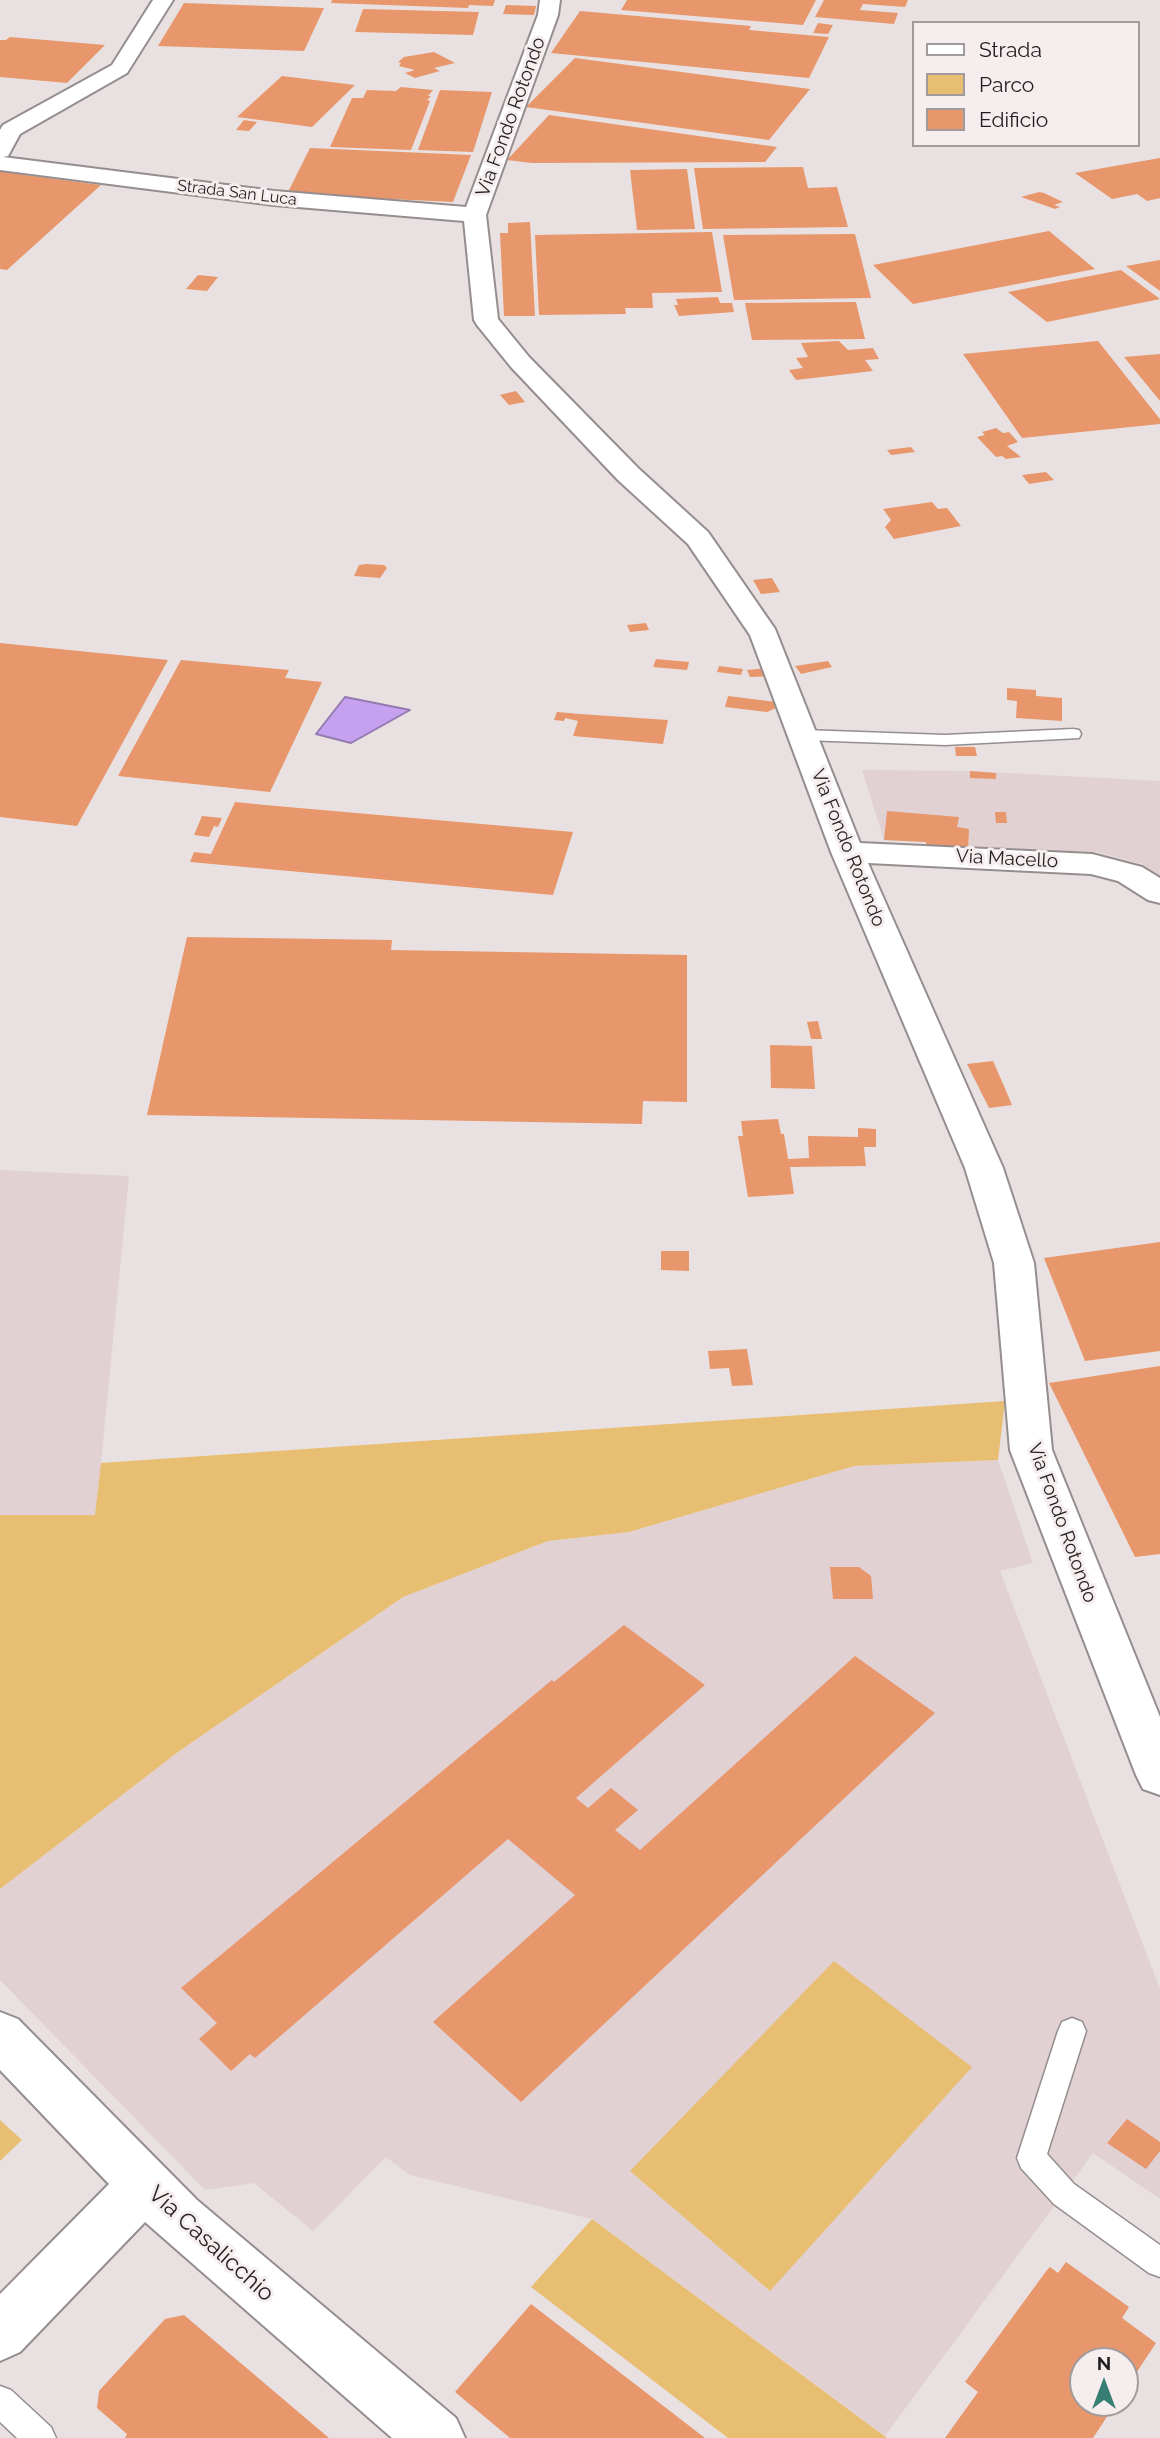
<!DOCTYPE html>
<html>
<head>
<meta charset="utf-8">
<style>
  body { margin:0 }
  #map { position:relative; width:1160px; height:2438px; overflow:hidden; background:#e9e1e1; font-family:Raleway,sans-serif }
  canvas { display:block }
  .legend { position:absolute; left:912px; top:21px; width:228px; height:126px; box-sizing:border-box; background:#f6eeee; border:2px solid #a19b9b; margin:0; padding:9px 12px; list-style:none; font-size:21px; color:#211f1f }
  .legend li { display:flex; align-items:center; gap:14px; height:35px }
  .legend b { width:35px; border:2px solid #a19b9b }
  .north { position:absolute; left:1069px; top:2347px; width:70px; height:70px; box-sizing:border-box; background:#f6eeee; border:2px solid #a19b9b; border-radius:50%; rotate:0deg; font-size:19px; font-weight:700; line-height:28px; text-align:center; color:#211f1f }
  .north::after { content:''; display:block; margin:auto; width:24px; height:32px; background:#387e74; clip-path:polygon(50% 0,100% 100%,50% 72%,0 100%) }
</style>
</head>
<body>
<div id="map">
<canvas width="1160" height="2438"></canvas>
<ul class="legend">
<li><b style="height:9px;background:#fff"></b>Strada</li>
<li><b style="height:19px;background:#e8be73"></b>Parco</li>
<li><b style="height:19px;background:#e8966b"></b>Edificio</li>
</ul>
<div class="north">N</div>
</div>
<script>
const c = document.querySelector('canvas').getContext('2d');
c.lineJoin = 'round';
function fillPath(path, color) {
  c.fillStyle = color;
  c.fill(path, 'evenodd');
}
function shape(rows) {
  const path = new Path2D();
  for (const r of rows) {
    path.moveTo(r[0], r[1]);
    for (let i = 2; i < r.length; i += 2) path.lineTo(r[i], r[i + 1]);
  }
  return path;
}
function trace(path, color, width, dash) {
  c.strokeStyle = color;
  c.lineWidth = width;
  c.lineCap = dash ? 'butt' : 'round';
  c.setLineDash(dash || []);
  c.stroke(path);
}
function write(font, color, halo, rows, align = 'center') {
  c.font = font + ' Raleway,sans-serif';
  c.lineWidth = 6;
  c.setLineDash([]);
  c.textBaseline = 'middle';
  c.strokeStyle = halo;
  c.fillStyle = color;
  for (const [text, x, y, turn = 0] of rows) {
    c.save();
    c.translate(x, y);
    c.rotate((+turn || 0) * Math.PI / 180);
    c.textAlign = isNaN(turn) ? turn : align;
    if (halo) c.strokeText(text, 0, 0);
    c.fillText(text, 0, 0);
    c.restore();
  }
}
fillPath(shape([
  [862,770,970,771,1160,781,1160,879,1142,864,1097,852,968,850,926,842,884,840],
  [0,1170,129,1176,96,1515,0,1515],
  [998,1460,1033,1563,1000,1571,1160,1989,1160,2199,1093,2153,885,2436,592,2219,410,2175,386,2157,313,2231,254,2183,205,2190,0,1980,0,1889,178,1752,403,1597,548,1541,629,1532,854,1466]
]), '#e2d1d2');
fillPath(shape([
  [1005,1401,998,1460,854,1466,629,1532,548,1541,403,1597,178,1752,0,1889,0,1515,95,1515,101,1463],
  [834,1961,972,2067,770,2291,630,2171],
  [0,2120,22,2140,0,2161],
  [592,2219,887,2438,728,2438,531,2287]
]), '#e8be73');
const water = shape([
  [345,697,410,710,351,743,316,734,345,697]
]);
fillPath(water, '#c6a1ef');
trace(water, '#947ab1', 2);
fillPath(shape([
  [332,0,495,0,493,6,469,5,468,8,331,3],
  [627,0,816,0,803,25,621,10],
  [824,0,908,0,905,7,863,4,860,10,898,13,894,24,815,17],
  [184,3,324,8,304,51,158,46],
  [506,5,536,6,534,15,503,14],
  [363,9,479,12,473,35,355,32],
  [580,11,751,26,749,30,829,37,809,78,551,53],
  [818,23,833,25,828,34,813,33],
  [10,37,105,45,67,83,0,77,0,40,6,40],
  [434,52,455,63,434,68,440,71,415,78,405,73,415,70,399,66,401,63,398,62,404,57],
  [575,58,810,89,769,140,526,107],
  [282,76,355,85,312,127,237,117],
  [401,87,433,90,428,96,431,96,427,100,430,101,411,150,330,147,352,98,363,98,367,90,396,91],
  [440,90,492,92,473,152,418,150],
  [549,115,777,147,765,162,532,163,507,160],
  [244,120,257,122,249,131,236,130],
  [310,148,471,155,453,202,287,194],
  [1160,158,1160,198,1147,201,1137,194,1112,199,1075,173],
  [803,167,808,188,837,187,848,227,703,229,694,168],
  [687,169,695,229,637,230,630,170],
  [0,170,25,175,101,185,7,270,0,269],
  [1039,192,1044,193,1063,202,1054,205,1060,207,1055,209,1021,197],
  [530,222,535,316,504,316,500,233,508,233,508,223],
  [1049,231,1095,269,913,304,873,265],
  [712,232,722,292,652,293,653,308,625,308,626,314,539,315,535,235],
  [855,234,871,298,734,300,723,235],
  [1160,260,1160,291,1126,266],
  [1121,270,1160,299,1047,322,1008,292],
  [198,275,218,277,207,291,186,289],
  [718,297,720,303,732,303,734,312,679,316,674,305,678,305,676,299],
  [856,302,865,339,752,340,745,303],
  [839,341,848,350,873,348,879,359,865,360,873,371,796,380,789,370,803,368,796,358,808,357,801,343],
  [1098,341,1160,419,1160,424,1022,438,963,354],
  [1160,354,1160,401,1124,357],
  [516,391,525,402,509,405,500,395],
  [996,428,1003,433,1009,432,1018,442,1007,446,1021,457,1006,459,1002,456,996,457,977,437,985,435,982,432],
  [911,447,915,452,891,455,887,450],
  [1046,472,1054,480,1029,484,1022,475],
  [932,502,938,509,947,508,961,526,894,539,885,527,891,520,883,509],
  [366,564,384,565,387,568,380,578,354,576,359,565],
  [772,578,780,592,761,594,753,580],
  [646,623,649,630,630,632,627,625],
  [0,643,168,660,77,826,0,817],
  [656,659,689,662,687,670,653,667],
  [181,660,289,670,285,678,322,682,270,792,118,776],
  [828,661,832,667,801,674,795,666],
  [719,666,743,669,741,675,717,672],
  [769,668,772,676,750,677,747,670],
  [1007,688,1036,690,1036,696,1062,698,1062,721,1016,718,1017,701,1007,700],
  [728,696,776,702,776,708,767,712,725,707],
  [557,712,580,714,668,720,663,744,573,736,578,721,565,718,564,721,554,720],
  [955,747,975,747,977,756,956,756],
  [970,771,996,773,996,779,970,778],
  [235,802,265,805,573,832,553,895,190,862,194,852,211,854],
  [887,811,959,817,957,827,969,829,968,850,926,848,926,842,884,840],
  [995,812,1006,812,1007,823,996,823],
  [202,816,222,818,218,827,214,826,209,837,194,835],
  [187,937,392,940,391,950,687,955,687,1102,643,1101,642,1124,147,1115],
  [818,1021,822,1039,811,1039,807,1022],
  [770,1045,812,1046,815,1089,771,1088],
  [993,1061,1004,1086,1012,1105,989,1108,967,1064],
  [778,1119,781,1134,784,1134,788,1159,809,1158,808,1136,858,1137,858,1128,876,1129,876,1147,864,1147,866,1166,790,1167,794,1194,748,1197,738,1136,743,1136,741,1121],
  [1160,1242,1160,1351,1085,1361,1044,1258],
  [661,1251,689,1251,689,1271,661,1270],
  [747,1349,753,1385,732,1386,729,1368,710,1369,708,1351],
  [1160,1366,1160,1554,1135,1557,1049,1383],
  [830,1567,859,1567,871,1576,873,1599,833,1599],
  [624,1625,705,1685,576,1798,588,1808,611,1788,638,1810,615,1830,640,1850,855,1656,935,1713,521,2102,433,2022,575,1895,508,1839,255,2058,250,2054,231,2071,199,2039,217,2023,181,1988,552,1680,554,1682],
  [1127,2119,1160,2142,1160,2151,1146,2169,1107,2143],
  [1066,2262,1129,2307,1122,2318,1156,2343,1125,2390,1125,2361,1083,2361,1083,2403,1116,2403,1093,2438,945,2438,978,2392,965,2382,1047,2270,1050,2267,1058,2273],
  [531,2304,705,2438,510,2438,455,2392],
  [184,2315,329,2438,125,2438,127,2434,97,2408,99,2391,165,2319]
]), '#e8966b');
const lane = shape([
  [1073,729,1079,730,1081,734,1079,738,945,745,803,740,795,735,803,730,945,735,1073,729],
  [1072,2018,1082,2022,1086,2031,1047,2154,1074,2184,1160,2245,1160,2277,1149,2273,1054,2204,1021,2168,1017,2158,1058,2031,1062,2022,1072,2018],
  [0,2386,11,2390,51,2427,56,2438,17,2438,0,2422,0,2386]
]);
const street = shape([
  [153,0,173,0,127,73,20,134,8,156,3,157,274,191,466,207,538,15,540,0,560,0,558,15,486,215,498,319,529,357,638,468,708,532,775,629,860,843,1092,854,1142,867,1160,878,1160,903,1148,900,1118,881,1091,874,868,863,1003,1168,1034,1263,1052,1450,1160,1717,1160,1795,1143,1789,1136,1775,1010,1450,994,1263,965,1168,831,852,750,635,688,544,618,480,511,367,477,325,474,320,464,221,274,205,0,170,0,130,3,125,112,65,153,0],
  [0,2012,18,2019,197,2200,456,2418,465,2438,392,2438,145,2222,20,2352,0,2361,0,2294,109,2184,0,2070,0,2012]
]);
trace(lane, '#958d8e', 3);
trace(street, '#958d8e', 4);
fillPath(lane, '#fff');
fillPath(street, '#fff');
write('16px', '#211f1f', '#f6eeee', [
  ["Strada San Luca",237,193,7]
]);
write('19px', '#211f1f', '#f6eeee', [
  ["Via Fondo Rotondo",511,117,-70],
  ["Via Fondo Rotondo",848,848,68],
  ["Via Macello",1007,859,3],
  ["Via Fondo Rotondo",1062,1523,70]
]);
write('23px', '#211f1f', '#f6eeee', [
  ["Via Casalicchio",211,2244,42]
]);
</script>
</body>
</html>
